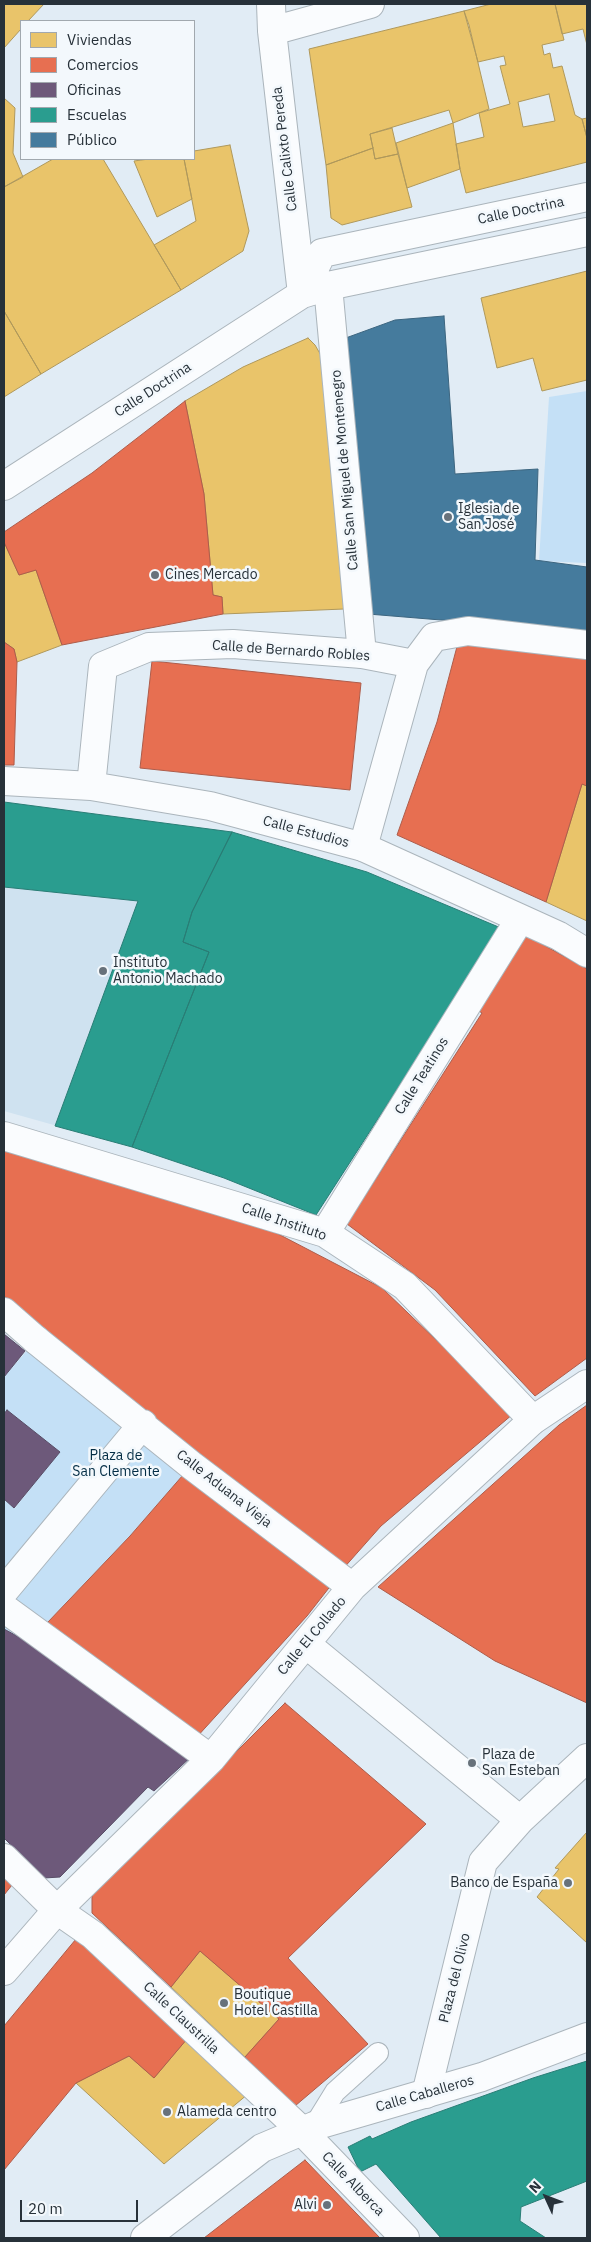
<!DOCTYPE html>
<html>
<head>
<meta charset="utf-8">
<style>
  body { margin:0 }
  #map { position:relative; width:591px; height:2242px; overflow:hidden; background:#e1ecf5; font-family:"IBM Plex Sans",sans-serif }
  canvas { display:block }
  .frame { position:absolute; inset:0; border:5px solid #273139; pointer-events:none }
  .legend { position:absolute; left:20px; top:20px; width:175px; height:140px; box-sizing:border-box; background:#f3f8fc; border:1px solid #a1a8ae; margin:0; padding:6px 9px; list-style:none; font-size:15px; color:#273139 }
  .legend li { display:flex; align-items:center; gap:10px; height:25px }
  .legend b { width:25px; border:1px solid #a1a8ae }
  .north { position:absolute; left:521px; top:2172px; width:50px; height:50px; -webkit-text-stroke:4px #f3f8fc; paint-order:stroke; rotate:313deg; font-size:14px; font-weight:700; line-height:20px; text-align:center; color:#273139 }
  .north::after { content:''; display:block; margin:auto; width:18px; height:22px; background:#273139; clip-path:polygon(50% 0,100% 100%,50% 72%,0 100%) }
  .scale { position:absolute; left:20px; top:2200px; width:118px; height:22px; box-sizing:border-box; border:2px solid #273139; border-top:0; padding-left:6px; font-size:15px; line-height:18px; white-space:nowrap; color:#273139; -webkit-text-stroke:4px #f3f8fc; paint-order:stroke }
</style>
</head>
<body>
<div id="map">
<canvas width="591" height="2242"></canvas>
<div class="frame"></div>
<ul class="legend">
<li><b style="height:14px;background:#e9c46a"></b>Viviendas</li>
<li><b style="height:14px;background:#e76f51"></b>Comercios</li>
<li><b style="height:14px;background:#6d597a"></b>Oficinas</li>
<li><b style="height:14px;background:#2a9d8f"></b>Escuelas</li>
<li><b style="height:14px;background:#457b9d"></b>Público</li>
</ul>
<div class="north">N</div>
<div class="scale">20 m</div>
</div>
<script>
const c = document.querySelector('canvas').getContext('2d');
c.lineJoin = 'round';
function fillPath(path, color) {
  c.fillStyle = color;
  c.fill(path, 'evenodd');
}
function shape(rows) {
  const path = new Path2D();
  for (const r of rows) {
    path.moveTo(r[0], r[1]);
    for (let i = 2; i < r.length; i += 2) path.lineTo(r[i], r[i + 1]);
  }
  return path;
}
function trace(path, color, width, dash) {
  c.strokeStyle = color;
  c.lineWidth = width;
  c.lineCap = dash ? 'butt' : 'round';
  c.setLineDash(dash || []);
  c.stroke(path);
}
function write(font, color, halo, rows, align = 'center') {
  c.font = font + ' "IBM Plex Sans",sans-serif';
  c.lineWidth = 5;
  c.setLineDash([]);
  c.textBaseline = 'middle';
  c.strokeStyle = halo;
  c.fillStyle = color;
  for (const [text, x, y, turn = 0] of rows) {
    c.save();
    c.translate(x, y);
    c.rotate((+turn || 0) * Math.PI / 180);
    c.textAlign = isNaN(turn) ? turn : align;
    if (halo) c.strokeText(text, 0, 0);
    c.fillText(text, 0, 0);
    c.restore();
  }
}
fillPath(shape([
  [4,802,232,832,192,912,194,990,132,1147,4,1111]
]), '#cfe2f0');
fillPath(shape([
  [587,391,587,563,539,561,549,397],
  [36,1340,183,1475,130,1536,28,1642,4,1629,4,1499,15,1508,59,1452,7,1411,4,1414,4,1377]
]), '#c4e0f6');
const homes = shape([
  [4,4,44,4,28,21,21,21,21,29,4,48,4,4],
  [491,4,555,4,564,40,542,45,544,55,550,53,553,68,562,66,575,115,582,119,587,138,587,162,466,193,460,169,456,144,484,137,479,113,510,104,500,66,506,65,504,56,478,62,464,11,491,4],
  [549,94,555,121,523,127,518,102,549,94],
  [555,4,587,4,587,45,583,29,562,34,555,4],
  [464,11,469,25,489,109,453,123,449,110,370,134,373,148,326,165,309,49,464,11],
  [4,98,15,108,13,153,23,177,4,187,4,98],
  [587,118,587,138,582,119,587,118],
  [453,123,460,169,407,188,396,143,453,123],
  [392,128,398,154,375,159,370,134,392,128],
  [230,145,249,231,243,251,181,290,154,245,196,221,184,159,194,159,194,151,230,145],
  [373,148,375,159,398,154,412,207,342,225,331,218,326,165,373,148],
  [53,159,103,159,181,290,41,374,4,311,4,187,53,159],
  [149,159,184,159,192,199,157,217,134,161,149,159],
  [587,271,587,380,542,391,533,358,497,368,481,298,587,271],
  [4,311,41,374,4,397,4,311],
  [308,338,315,345,326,364,344,609,223,614,222,597,213,595,204,494,185,401,243,367,308,338],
  [4,542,19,575,36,570,62,645,17,662,14,649,4,642,4,542],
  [582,784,587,786,587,921,546,902,582,784],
  [587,1832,587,1943,537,1897,559,1869,555,1868,587,1832],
  [200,1951,279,2019,245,2057,171,1987,200,1951],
  [187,2039,248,2094,164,2164,76,2083,129,2056,154,2078,187,2039]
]);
fillPath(homes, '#e9c46a');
trace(homes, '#af985b', 1);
const shops = shape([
  [185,401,204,494,213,595,222,597,223,614,62,645,36,570,19,575,4,542,4,532,92,473,185,401],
  [459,639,587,656,587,786,582,784,546,902,397,835,437,722,459,639],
  [4,642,14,649,17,662,14,765,4,765,4,642],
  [152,661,361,683,350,790,140,768,152,661],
  [520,932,587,969,587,1358,535,1396,435,1290,347,1224,482,1013,471,1006,520,932],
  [4,1146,259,1224,382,1288,513,1414,381,1526,342,1570,4,1296,4,1146],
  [587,1405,587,1703,495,1661,378,1587,559,1425,587,1405],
  [183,1475,332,1584,307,1616,195,1739,47,1623,130,1536,183,1475],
  [285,1703,426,1824,288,1958,368,2044,295,2106,245,2057,279,2019,200,1951,171,1987,92,1913,92,1896,285,1703],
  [4,1877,12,1885,4,1895,4,1877],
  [76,1939,187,2039,154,2078,129,2056,76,2083,4,2170,4,2026,76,1939],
  [305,2160,380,2238,204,2238,305,2160]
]);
fillPath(shops, '#e76f51');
trace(shops, '#ad5c4a', 1);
const offices = shape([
  [4,1334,25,1351,4,1377,4,1334],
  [7,1410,60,1452,14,1508,4,1499,4,1414,7,1410],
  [4,1629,28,1642,192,1756,154,1791,148,1787,60,1877,44,1878,4,1838,4,1629]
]);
fillPath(offices, '#6d597a');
trace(offices, '#584d66', 1);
const schools = shape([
  [4,802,232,832,192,912,183,942,209,952,132,1147,55,1126,138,901,4,887,4,802],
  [232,832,367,872,501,928,316,1215,224,1178,132,1147,209,952,183,942,192,912,232,832],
  [587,2061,587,2181,521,2207,520,2221,546,2238,441,2238,376,2164,360,2172,348,2147,370,2136,372,2139,411,2122,533,2078,587,2061]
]);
fillPath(schools, '#2a9d8f');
trace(schools, '#297d75', 1);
const public = shape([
  [444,316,455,474,538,469,535,560,587,567,587,632,368,614,343,339,395,320,444,316]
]);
fillPath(public, '#457b9d');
trace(public, '#3c657f', 1);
const service = shape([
  [314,2126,335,2092,378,2053]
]);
const pedestrian = shape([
  [328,286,362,654],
  [363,847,559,936,587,953],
  [36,1340,191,1465,352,1587],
  [4,1591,143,1424],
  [4,1608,211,1759],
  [306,1644,520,1820,587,1758],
  [57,1910,93,1935,301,2130],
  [4,1971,57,1910,211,1759,352,1587,533,1420,587,1384],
  [426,2094,483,1862,520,1820]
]);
const minor = shape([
  [271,4,272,31,302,294],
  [272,31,370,4],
  [302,294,322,253,587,197],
  [4,486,302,294,328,286,587,232],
  [414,664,434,637,468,631,587,645],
  [4,781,91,786,210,806,363,847,414,664,362,654,233,644,149,647,103,666,91,786],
  [4,1136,325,1233,405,1286,533,1420],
  [325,1233,520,919],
  [4,1312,36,1340],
  [4,1858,57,1910],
  [301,2130,405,2238]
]);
const tertiary = shape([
  [145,2238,262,2148,314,2126,482,2077,587,2037]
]);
trace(service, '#abb5bc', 22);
trace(pedestrian, '#abb5bc', 30);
trace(minor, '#abb5bc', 30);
trace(tertiary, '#abb5bc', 30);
trace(service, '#fafcfe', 20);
trace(pedestrian, '#fafcfe', 28);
trace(minor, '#fafcfe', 28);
trace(tertiary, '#fafcfe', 28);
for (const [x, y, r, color] of [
  [448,517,5,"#68727b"],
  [155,575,5,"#68727b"],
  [103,971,5,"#68727b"],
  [472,1763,5,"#68727b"],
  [568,1883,5,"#68727b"],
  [224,2003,5,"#68727b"],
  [167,2112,5,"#68727b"],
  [327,2205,5,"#68727b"]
]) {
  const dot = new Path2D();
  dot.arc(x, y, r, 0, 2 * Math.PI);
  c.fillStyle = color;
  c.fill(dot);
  trace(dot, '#f3f8fc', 2);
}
write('14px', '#273139', '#f3f8fc', [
  ["Calle Calixto Pereda",285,149,-97],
  ["Calle Doctrina",521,211,-12],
  ["Calle Doctrina",153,390,-33],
  ["Calle San Miguel de Montenegro",345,470,-95],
  ["Calle de Bernardo Robles",291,651,4],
  ["Calle Estudios",306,832,15],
  ["Calle Teatinos",422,1076,-58],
  ["Calle Instituto",284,1222,19],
  ["Calle Aduana Vieja",224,1489,38],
  ["Calle El Collado",312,1636,-50],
  ["Plaza del Olivo",455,1978,-76],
  ["Calle Claustrilla",181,2018,43],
  ["Calle Caballeros",425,2094,-16],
  ["Calle Alberca",353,2184,46]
]);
write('14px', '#273139', '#f3f8fc', [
  ["Iglesia de",458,509],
  ["San José",458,525],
  ["Cines Mercado",165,575],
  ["Instituto",113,963],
  ["Antonio Machado",113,979],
  ["Plaza de",482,1755],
  ["San Esteban",482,1771],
  ["Banco de España",558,1883,"right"],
  ["Boutique",234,1995],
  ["Hotel Castilla",234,2011],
  ["Alameda centro",177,2112],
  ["Alvi",317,2205,"right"]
], 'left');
write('14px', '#032d45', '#f3f8fc', [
  ["Plaza de",116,1456],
  ["San Clemente",116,1472]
]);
</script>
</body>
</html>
